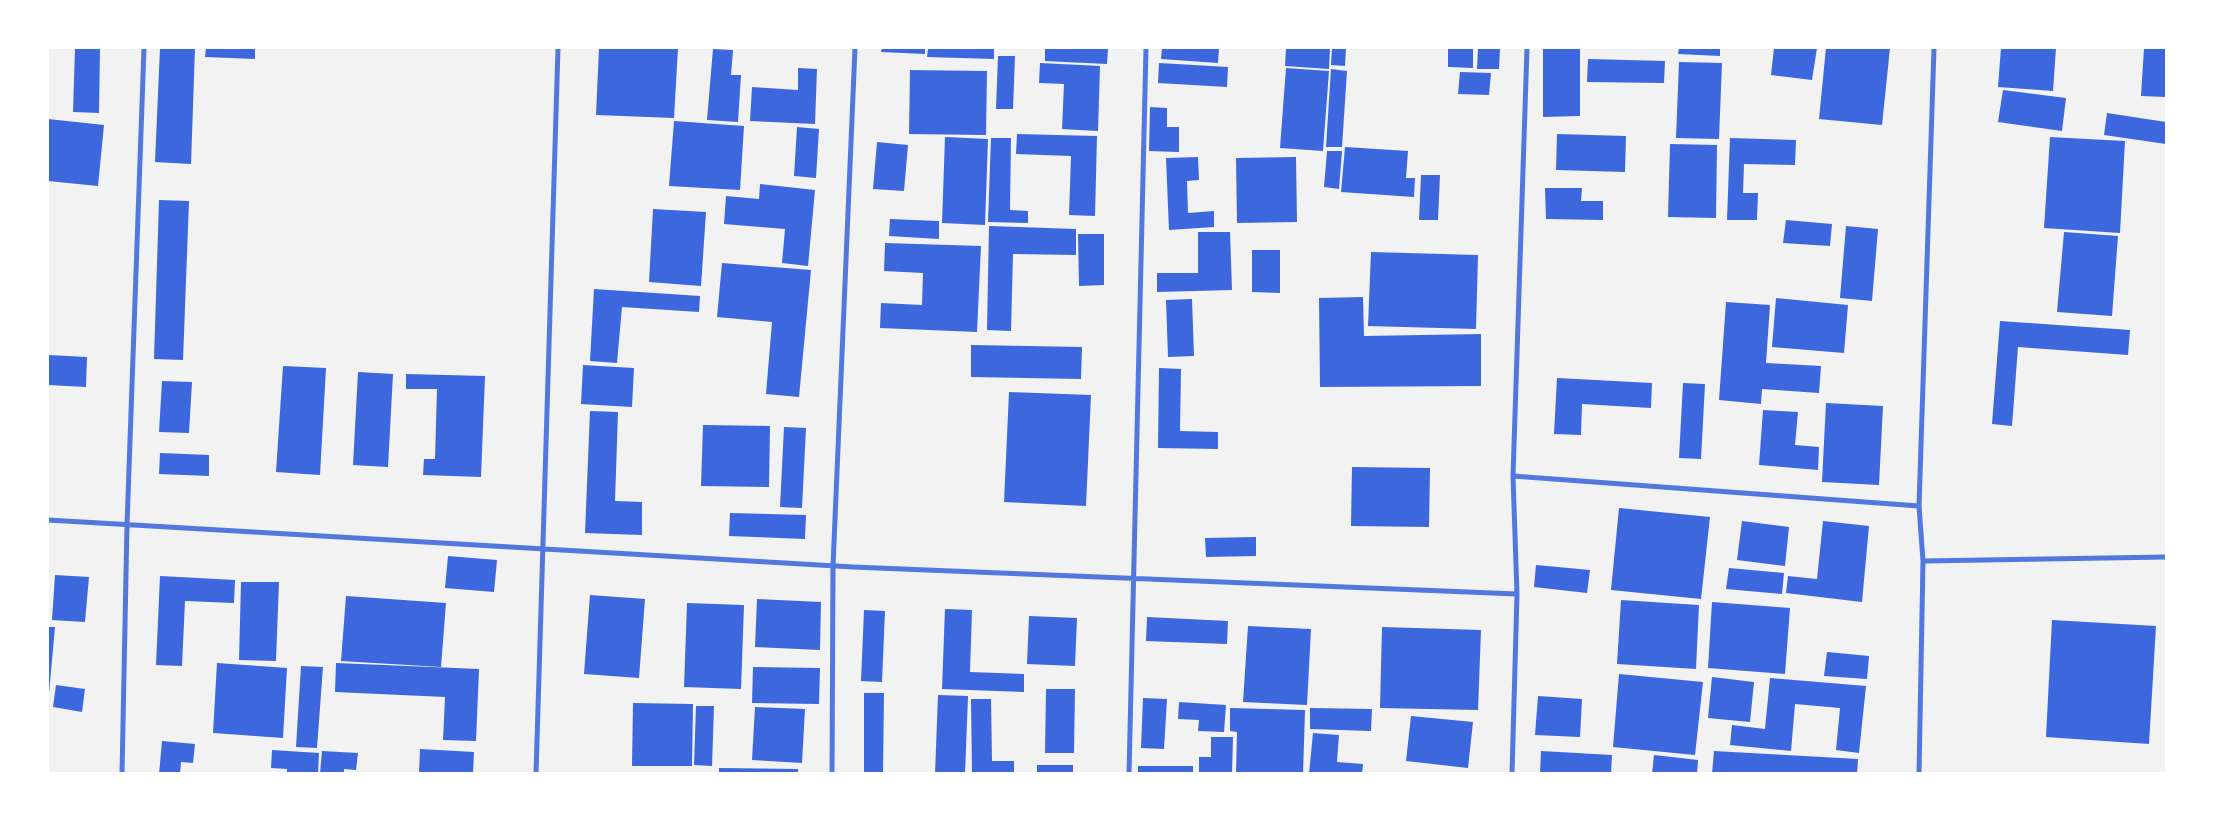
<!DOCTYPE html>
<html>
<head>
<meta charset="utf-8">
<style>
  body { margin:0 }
  #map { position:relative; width:2214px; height:821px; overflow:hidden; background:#f2f2f2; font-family:Cabin,sans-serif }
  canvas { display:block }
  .frame { position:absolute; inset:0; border:49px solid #fff; pointer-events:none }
</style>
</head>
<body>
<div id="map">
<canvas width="2214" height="821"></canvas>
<div class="frame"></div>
</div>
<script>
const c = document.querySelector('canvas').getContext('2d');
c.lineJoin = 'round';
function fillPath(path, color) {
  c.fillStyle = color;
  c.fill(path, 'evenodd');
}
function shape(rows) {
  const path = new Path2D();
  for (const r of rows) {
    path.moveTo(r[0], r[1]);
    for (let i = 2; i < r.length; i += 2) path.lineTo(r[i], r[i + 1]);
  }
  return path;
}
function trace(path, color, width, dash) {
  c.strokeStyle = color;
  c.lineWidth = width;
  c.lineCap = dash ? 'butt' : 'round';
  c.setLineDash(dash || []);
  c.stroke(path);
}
fillPath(shape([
  [75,48,100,48,99,113,73,112],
  [160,48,195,48,191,164,155,162],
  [206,48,255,48,255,59,205,57],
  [599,48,678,48,674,118,596,115],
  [882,48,925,48,925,54,881,52],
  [928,48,994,48,994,59,927,57],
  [1045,48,1108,48,1107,64,1045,61],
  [1162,48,1219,48,1218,63,1161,59],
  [1286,48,1330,48,1329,69,1285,66],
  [1332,48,1346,48,1345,66,1331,65],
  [1448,48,1473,48,1473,68,1448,67],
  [1478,48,1500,48,1499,69,1477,69],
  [1543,48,1580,48,1580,116,1543,117],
  [1679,48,1720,48,1720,56,1678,54],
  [1774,48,1817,48,1812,80,1771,75],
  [1826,48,1890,48,1882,125,1819,119],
  [2001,48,2056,48,2053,91,1998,87],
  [2144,48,2166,48,2166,97,2141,96],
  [713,49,733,50,731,75,741,75,738,122,707,120],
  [998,56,1015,56,1013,109,996,109],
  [1588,59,1665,61,1664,83,1587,82],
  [1679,62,1722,63,1719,139,1676,138],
  [1040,63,1100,66,1098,131,1062,129,1064,84,1039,83],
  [1159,63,1228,67,1227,87,1158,83],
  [798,68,817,69,815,124,750,121,752,87,798,90],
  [1286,68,1329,71,1323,151,1280,148],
  [1331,69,1347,71,1342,147,1326,147],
  [910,70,987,71,986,135,909,134],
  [1460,72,1491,73,1489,95,1458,94],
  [2003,90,2066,98,2062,131,1998,122],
  [1150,107,1167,108,1167,127,1179,127,1179,152,1149,151],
  [2107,113,2166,122,2166,144,2104,135],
  [48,119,104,125,98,186,48,181],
  [674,121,744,126,740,190,669,186],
  [797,127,819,129,816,178,794,176],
  [1017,134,1097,136,1095,216,1069,215,1071,156,1016,154],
  [1557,134,1626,136,1625,172,1556,170],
  [945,137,988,139,985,225,942,223],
  [2050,137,2125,141,2120,233,2044,228],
  [991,138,1011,138,1010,210,1028,211,1028,223,988,222],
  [1730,138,1796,140,1795,165,1744,164,1743,193,1758,193,1757,220,1727,220],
  [877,142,908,145,904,191,873,189],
  [1670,144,1717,145,1716,218,1668,217],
  [1345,147,1408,151,1406,178,1415,178,1414,197,1341,192],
  [1327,151,1342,151,1339,189,1324,187],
  [1198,157,1199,180,1187,181,1188,213,1214,211,1214,227,1169,230,1166,158],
  [1296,157,1297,222,1237,223,1236,158],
  [1421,175,1440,175,1438,220,1419,220],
  [760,184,815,190,808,266,782,263,785,229,724,224,726,196,759,199],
  [1545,188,1582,188,1581,201,1603,201,1603,220,1546,219],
  [159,200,189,201,183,360,154,359],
  [653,209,706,212,701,286,649,282],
  [890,219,939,221,939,239,889,236],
  [1786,220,1832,224,1830,246,1783,243],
  [989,226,1076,229,1076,255,1013,254,1011,331,987,330],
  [1846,226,1878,229,1872,301,1840,298],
  [1198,232,1230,232,1232,290,1157,292,1157,273,1198,273],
  [2064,232,2118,236,2112,316,2057,312],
  [1078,234,1104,234,1104,285,1079,286],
  [885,243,981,246,977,332,880,328,881,303,922,305,923,273,884,271],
  [1252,250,1280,250,1280,293,1252,292],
  [1371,252,1478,255,1476,329,1368,326],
  [722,263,811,270,799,397,766,394,772,322,717,317],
  [594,289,700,296,699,312,622,307,617,363,590,361],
  [1363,297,1364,336,1481,334,1481,386,1320,387,1319,298],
  [1776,298,1848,305,1844,353,1772,347],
  [1192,299,1194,356,1168,357,1166,300],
  [1726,302,1770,305,1766,363,1821,366,1819,393,1762,389,1761,404,1719,400],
  [2000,321,2130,330,2128,355,2018,347,2012,426,1992,424],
  [971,345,1082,347,1081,379,971,377],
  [48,355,87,357,86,387,48,385],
  [583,365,634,368,632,407,581,404],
  [283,366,326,368,320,475,276,472],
  [1159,368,1181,369,1180,431,1218,432,1218,449,1158,448],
  [358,372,393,374,388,467,353,465],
  [406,374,485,376,481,477,423,475,424,459,435,459,437,389,406,389],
  [1557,378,1652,383,1651,408,1582,404,1581,435,1554,434],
  [162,381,192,382,189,433,159,432],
  [1683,383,1705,384,1701,459,1679,458],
  [1009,392,1091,395,1086,506,1004,502],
  [1826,403,1883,406,1879,485,1822,482],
  [1763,410,1798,412,1795,445,1819,447,1818,470,1759,465],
  [590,411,618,412,615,501,642,502,642,535,585,533],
  [703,425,770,426,769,487,701,486],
  [784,427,806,428,802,508,780,507],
  [160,453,209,455,209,476,159,474],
  [1352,467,1430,468,1429,527,1351,526],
  [1619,508,1710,517,1701,599,1611,590],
  [730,513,806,515,805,539,729,536],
  [1742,521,1789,527,1785,566,1737,560],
  [1823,521,1869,526,1862,602,1786,593,1788,576,1817,579],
  [1256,537,1256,556,1206,557,1205,538],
  [448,556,497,560,494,592,445,588],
  [1536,565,1590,570,1587,593,1534,587],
  [1729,568,1784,573,1782,594,1726,589],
  [55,575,89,577,85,622,52,620],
  [160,576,235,580,234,603,185,601,182,666,156,665],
  [241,582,279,582,276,661,239,660],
  [590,595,645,599,639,678,584,674],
  [346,596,446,603,441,667,341,661],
  [757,599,821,602,820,650,755,647],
  [1621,600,1699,605,1696,669,1617,664],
  [1712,602,1790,608,1785,674,1708,668],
  [687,603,744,605,741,689,684,687],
  [945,609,972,610,970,672,1024,674,1024,692,942,689],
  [864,610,885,611,882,682,861,681],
  [1029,616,1077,618,1075,666,1027,664],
  [1147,617,1228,621,1227,644,1146,641],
  [2052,620,2156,626,2149,744,2046,737],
  [1248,626,1311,629,1307,705,1243,702],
  [48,627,55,627,49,693,48,693],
  [1382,627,1481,630,1478,710,1380,708],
  [1827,652,1869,656,1867,679,1824,676],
  [217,663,287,668,283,738,213,733],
  [336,663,479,669,476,741,443,740,445,697,335,692],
  [301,666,323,667,317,748,296,747],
  [753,667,820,668,819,704,752,703],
  [1619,674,1703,682,1695,755,1613,747],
  [1712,677,1754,682,1750,722,1708,718],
  [1770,678,1866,686,1859,753,1836,750,1840,708,1795,704,1791,751,1730,745,1732,725,1765,729],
  [56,685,85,689,82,712,53,707],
  [1046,689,1075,689,1074,753,1045,753],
  [864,693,884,693,883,774,864,774],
  [938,695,968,696,965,774,935,774],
  [1538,696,1582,699,1580,737,1535,735],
  [1143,698,1167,699,1164,749,1141,748],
  [971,699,991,699,992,761,1014,761,1014,774,972,774],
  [1179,702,1226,705,1224,732,1198,731,1199,720,1178,719],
  [633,703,693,704,692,766,632,766],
  [696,706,714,706,712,766,694,765],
  [755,707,805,709,802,763,752,760],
  [1230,708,1305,710,1303,774,1236,774,1237,732,1230,731],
  [1310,708,1372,709,1371,731,1310,729],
  [1411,716,1473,722,1468,768,1406,761],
  [1313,733,1339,735,1337,762,1363,764,1362,774,1309,774],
  [1211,737,1233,737,1232,774,1199,774,1199,757,1211,757],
  [162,741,195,744,193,763,181,762,180,774,159,774],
  [420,749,474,752,473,774,419,774],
  [272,750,319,753,318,774,287,774,287,769,271,768],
  [322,751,358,753,356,770,344,769,344,774,320,774],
  [1541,751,1612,755,1611,774,1540,774],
  [1714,751,1858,759,1857,774,1712,774],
  [1654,755,1698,760,1697,774,1652,774],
  [1037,765,1073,765,1073,774,1037,774],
  [1138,766,1193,766,1193,774,1138,774],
  [719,768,798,769,798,774,719,774]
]), '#3d67dc');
trace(shape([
  [1513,476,1919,506],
  [48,520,853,567,1517,594],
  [1923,561,2166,557],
  [122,774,127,525,144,48],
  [536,774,558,48],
  [832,774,833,566,855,48],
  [1129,774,1146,48],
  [1512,774,1517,594,1513,476,1527,48],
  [1919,774,1923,561,1919,506,1934,48]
]), '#5277de', 5);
</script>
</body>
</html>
